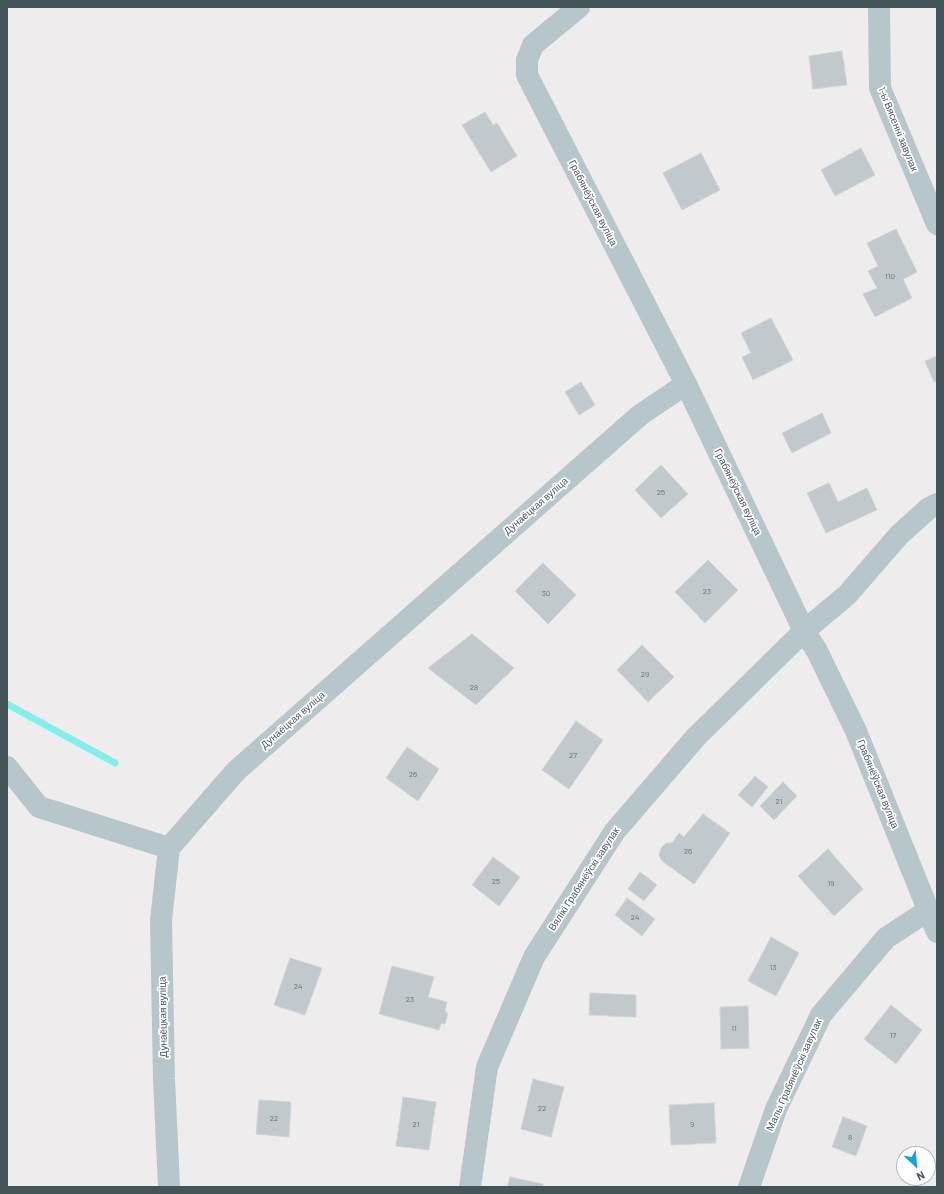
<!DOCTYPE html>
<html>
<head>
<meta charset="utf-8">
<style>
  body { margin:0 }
  #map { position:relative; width:944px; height:1194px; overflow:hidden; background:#efeced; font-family:Barlow,sans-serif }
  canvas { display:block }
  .frame { position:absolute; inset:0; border:8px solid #44555a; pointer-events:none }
  .north { position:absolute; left:896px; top:1146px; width:40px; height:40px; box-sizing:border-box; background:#fff; border:1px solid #b4bbbd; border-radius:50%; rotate:154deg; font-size:11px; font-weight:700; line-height:16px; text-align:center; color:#44555a }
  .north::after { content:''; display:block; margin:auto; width:14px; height:18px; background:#0fa3e6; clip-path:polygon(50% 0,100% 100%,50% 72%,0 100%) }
</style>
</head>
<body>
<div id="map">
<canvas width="944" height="1194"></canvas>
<div class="frame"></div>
<div class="north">N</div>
</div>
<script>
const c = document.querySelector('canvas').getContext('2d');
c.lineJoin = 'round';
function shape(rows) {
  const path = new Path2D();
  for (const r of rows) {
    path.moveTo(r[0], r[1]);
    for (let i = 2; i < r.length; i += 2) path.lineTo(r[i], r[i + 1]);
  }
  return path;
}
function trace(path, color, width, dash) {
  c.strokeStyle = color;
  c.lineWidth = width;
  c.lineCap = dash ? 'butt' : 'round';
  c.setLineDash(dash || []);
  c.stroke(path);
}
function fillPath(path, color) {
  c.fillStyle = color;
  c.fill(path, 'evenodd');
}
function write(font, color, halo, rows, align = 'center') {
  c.font = font + ' Barlow,sans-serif';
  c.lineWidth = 3.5;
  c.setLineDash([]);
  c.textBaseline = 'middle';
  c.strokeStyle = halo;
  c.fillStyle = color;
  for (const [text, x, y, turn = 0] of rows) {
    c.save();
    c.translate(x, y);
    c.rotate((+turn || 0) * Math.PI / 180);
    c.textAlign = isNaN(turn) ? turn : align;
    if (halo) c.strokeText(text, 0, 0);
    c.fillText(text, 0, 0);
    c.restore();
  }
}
trace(shape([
  [7,704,115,763]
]), '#81f0eb', 7);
const building = shape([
  [842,51,847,85,813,89,809,56,842,51],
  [485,112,493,125,497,123,517,156,491,172,462,125,485,112],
  [861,148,875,175,835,196,821,170,861,148],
  [701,153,720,190,682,210,663,173,701,153],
  [896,229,917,272,903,279,912,298,875,317,863,294,877,288,868,271,878,266,867,243,896,229],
  [771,318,793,360,753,380,742,357,751,353,741,333,771,318],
  [937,356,937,381,934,382,925,361,937,356],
  [581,382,595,405,579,415,565,392,581,382],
  [822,413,831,433,792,453,782,433,822,413],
  [661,465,688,494,661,518,635,490,661,465],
  [829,483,838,502,867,488,877,510,826,533,807,493,829,483],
  [708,560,738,590,705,623,675,592,708,560],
  [543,563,576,595,548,624,515,591,543,563],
  [472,634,514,668,476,705,428,668,472,634],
  [642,645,674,677,648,702,617,670,642,645],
  [576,721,603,740,569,789,542,770,576,721],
  [407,747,439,769,418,801,386,778,407,747],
  [755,776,768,787,752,807,738,795,755,776],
  [783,782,797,796,774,820,760,806,783,782],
  [703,814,730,833,694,884,662,861,659,855,661,848,666,843,672,843,679,833,684,837,703,814],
  [828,849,863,889,834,916,798,876,828,849],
  [493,857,520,877,499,906,472,885,493,857],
  [640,872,657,885,644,901,628,889,640,872],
  [627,898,655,919,642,936,615,915,627,898],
  [771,937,799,953,776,996,748,981,771,937],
  [290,958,322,968,305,1015,274,1005,290,958],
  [392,966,434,977,428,997,447,1002,445,1012,448,1013,445,1024,441,1023,439,1030,379,1014,392,966],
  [590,993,636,995,636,1017,589,1015,590,993],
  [891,1005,922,1030,896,1064,864,1039,891,1005],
  [748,1006,749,1048,721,1049,720,1007,748,1006],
  [533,1079,564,1087,551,1137,521,1129,533,1079],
  [403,1097,436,1102,429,1150,396,1146,403,1097],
  [259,1100,291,1102,289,1137,256,1134,259,1100],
  [714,1103,716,1143,671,1145,669,1105,714,1103],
  [843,1117,867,1126,856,1156,832,1147,843,1117],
  [510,1177,543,1184,543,1187,507,1187,510,1177]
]);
fillPath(building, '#c2c9cc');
trace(building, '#cfd4d8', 1);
trace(shape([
  [579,7,533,45,527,60,527,75,686,384,804,631,817,651,856,731,937,932],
  [879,7,880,88,937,224],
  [7,767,39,807,169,848],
  [169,1187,164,1079,161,920,169,848,236,771,640,415,686,384],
  [470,1187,487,1067,534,957,615,831,696,737,804,631,847,595,899,535,929,508,937,504],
  [749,1187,776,1109,821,1015,886,938,929,910]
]), '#b6c6ca', 22);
write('8px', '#647276', null, [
  ["110",890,276],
  ["25",661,492],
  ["23",707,591],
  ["30",546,593],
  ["29",645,674],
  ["28",474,687],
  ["27",573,755],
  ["26",413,774],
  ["21",779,801],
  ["26",688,851],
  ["25",496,881],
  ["19",831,883],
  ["24",635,917],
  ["13",773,967],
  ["24",298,986],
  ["23",410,999],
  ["11",734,1028],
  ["17",893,1035],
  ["22",542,1108],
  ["22",274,1118],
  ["21",416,1124],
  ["9",692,1124],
  ["8",850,1137]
]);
write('10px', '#44555a', '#fff', [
  ["1-ы Вясенні завулак",898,129,68],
  ["Грабянёўская вуліца",593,203,63],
  ["Грабянёўская вуліца",738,492,64],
  ["Дунаёцкая вуліца",536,506,-41],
  ["Дунаёцкая вуліца",293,720,-41],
  ["Грабянёўская вуліца",878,784,68],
  ["Вялікі Грабянёўскі завулак",584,879,-57],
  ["Дунаёцкая вуліца",163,1017,-91],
  ["Малы Грабянёўскі завулак",794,1075,-66]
]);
</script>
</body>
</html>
